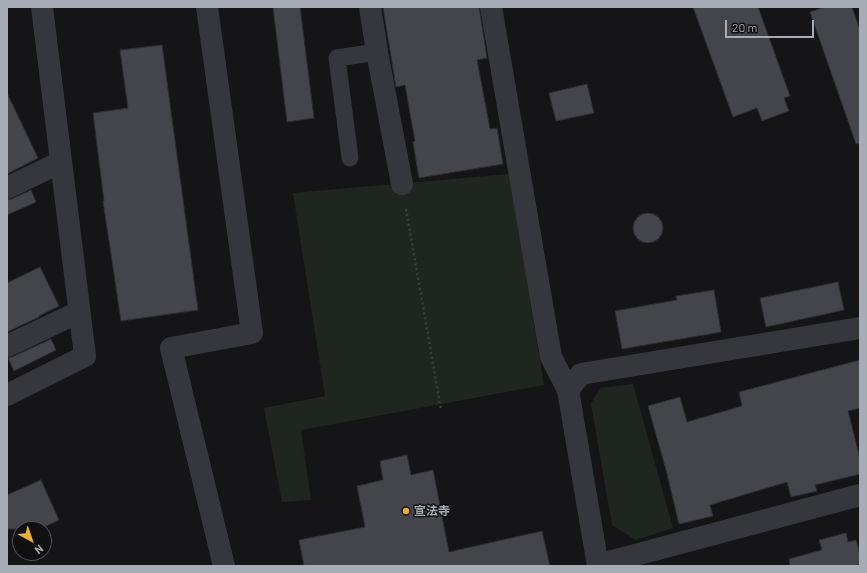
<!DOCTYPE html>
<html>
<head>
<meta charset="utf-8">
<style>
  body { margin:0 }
  #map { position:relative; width:867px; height:573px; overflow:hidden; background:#151517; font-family:Barlow,sans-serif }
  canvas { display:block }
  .frame { position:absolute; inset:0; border:8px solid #a8acb6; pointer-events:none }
  .north { position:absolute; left:12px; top:521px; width:40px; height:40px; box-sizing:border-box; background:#101012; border:1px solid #4d4e54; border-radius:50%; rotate:140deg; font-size:11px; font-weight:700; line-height:16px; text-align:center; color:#a8acb6 }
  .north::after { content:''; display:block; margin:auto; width:14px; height:18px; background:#e7b03c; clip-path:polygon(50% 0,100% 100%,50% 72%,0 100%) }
  .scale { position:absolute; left:725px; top:20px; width:89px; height:18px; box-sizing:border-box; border:2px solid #a8acb6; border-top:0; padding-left:5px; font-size:12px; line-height:14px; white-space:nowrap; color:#a8acb6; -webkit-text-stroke:3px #101012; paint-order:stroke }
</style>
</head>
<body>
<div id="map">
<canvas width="867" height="573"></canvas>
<div class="frame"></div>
<div class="north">N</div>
<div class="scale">20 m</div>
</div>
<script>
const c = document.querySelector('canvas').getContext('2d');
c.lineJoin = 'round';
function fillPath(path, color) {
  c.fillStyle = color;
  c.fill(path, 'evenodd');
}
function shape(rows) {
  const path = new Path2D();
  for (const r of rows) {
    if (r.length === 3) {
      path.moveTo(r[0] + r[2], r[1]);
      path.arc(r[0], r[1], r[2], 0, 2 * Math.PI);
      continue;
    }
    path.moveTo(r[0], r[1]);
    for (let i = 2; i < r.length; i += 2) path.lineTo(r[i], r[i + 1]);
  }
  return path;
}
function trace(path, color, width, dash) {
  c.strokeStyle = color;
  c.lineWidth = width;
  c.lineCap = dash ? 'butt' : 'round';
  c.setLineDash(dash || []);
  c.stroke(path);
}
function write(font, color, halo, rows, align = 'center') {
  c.font = font + ' Barlow,"Noto Sans JP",sans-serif';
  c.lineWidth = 3;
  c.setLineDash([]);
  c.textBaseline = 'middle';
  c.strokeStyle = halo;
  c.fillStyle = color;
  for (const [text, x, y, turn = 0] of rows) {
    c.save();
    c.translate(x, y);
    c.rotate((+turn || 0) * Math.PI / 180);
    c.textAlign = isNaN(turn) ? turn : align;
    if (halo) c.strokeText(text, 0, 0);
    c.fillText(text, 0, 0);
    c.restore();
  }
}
fillPath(shape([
  [509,174,544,385,301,430,311,500,282,502,264,408,325,396,293,193],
  [633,384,673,528,636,540,612,525,591,404,600,388]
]), '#1f2620');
const building = shape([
  [273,7,300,7,314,118,287,122,273,7],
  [383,7,479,7,487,58,477,60,490,129,497,128,503,164,419,178,413,142,415,141,405,85,396,87,383,7],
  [693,7,758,7,790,96,784,98,789,111,762,121,757,108,733,117,693,7],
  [825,7,852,7,860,30,860,143,856,144,810,12,825,7],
  [162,45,198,310,121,321,103,201,104,201,93,113,128,108,120,50,162,45],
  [587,84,594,113,556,121,549,93,587,84],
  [7,93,38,158,7,174,7,93],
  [31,190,36,202,7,215,7,200,12,199,31,190],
  [648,228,15],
  [40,267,59,306,39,316,39,317,7,332,7,283,40,267],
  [838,282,844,310,766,327,760,298,838,282],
  [714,290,721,332,622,349,615,311,677,300,676,296,714,290],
  [51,339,56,350,14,371,8,358,12,357,51,339],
  [860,360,860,408,848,411,860,459,860,474,815,485,817,491,791,497,787,482,710,505,713,516,679,524,666,470,648,406,680,397,687,422,742,406,739,392,860,360],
  [407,455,411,475,433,470,449,552,542,531,550,566,304,566,299,540,365,527,357,486,383,480,380,461,407,455],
  [41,480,59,520,40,529,7,529,7,495,41,480],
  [846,533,848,542,856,540,860,554,860,566,790,566,789,559,822,550,819,540,846,533]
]);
fillPath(building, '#44454a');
trace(building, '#2f2f33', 1);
trace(shape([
  [406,209,441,410]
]), '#3c3e42', 2.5, [2, 3]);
trace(shape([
  [350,158,337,58,377,52]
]), '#36373c', 17);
trace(shape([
  [207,7,252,333,171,348,224,566],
  [370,7,377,52,402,184],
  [491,7,551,357,568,390],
  [7,188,61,162],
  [7,346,79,312],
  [7,395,85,356,42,7],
  [598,565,860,495],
  [598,566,568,390,581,374,860,328]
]), '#36373c', 22);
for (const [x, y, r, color] of [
  [406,511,4,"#e7b03c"]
]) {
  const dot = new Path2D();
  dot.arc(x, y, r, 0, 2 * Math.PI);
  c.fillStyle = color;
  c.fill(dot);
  trace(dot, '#101012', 1.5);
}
write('bold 12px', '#a8acb6', '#101012', [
  ["宣法寺",414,511]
], 'left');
</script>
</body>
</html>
